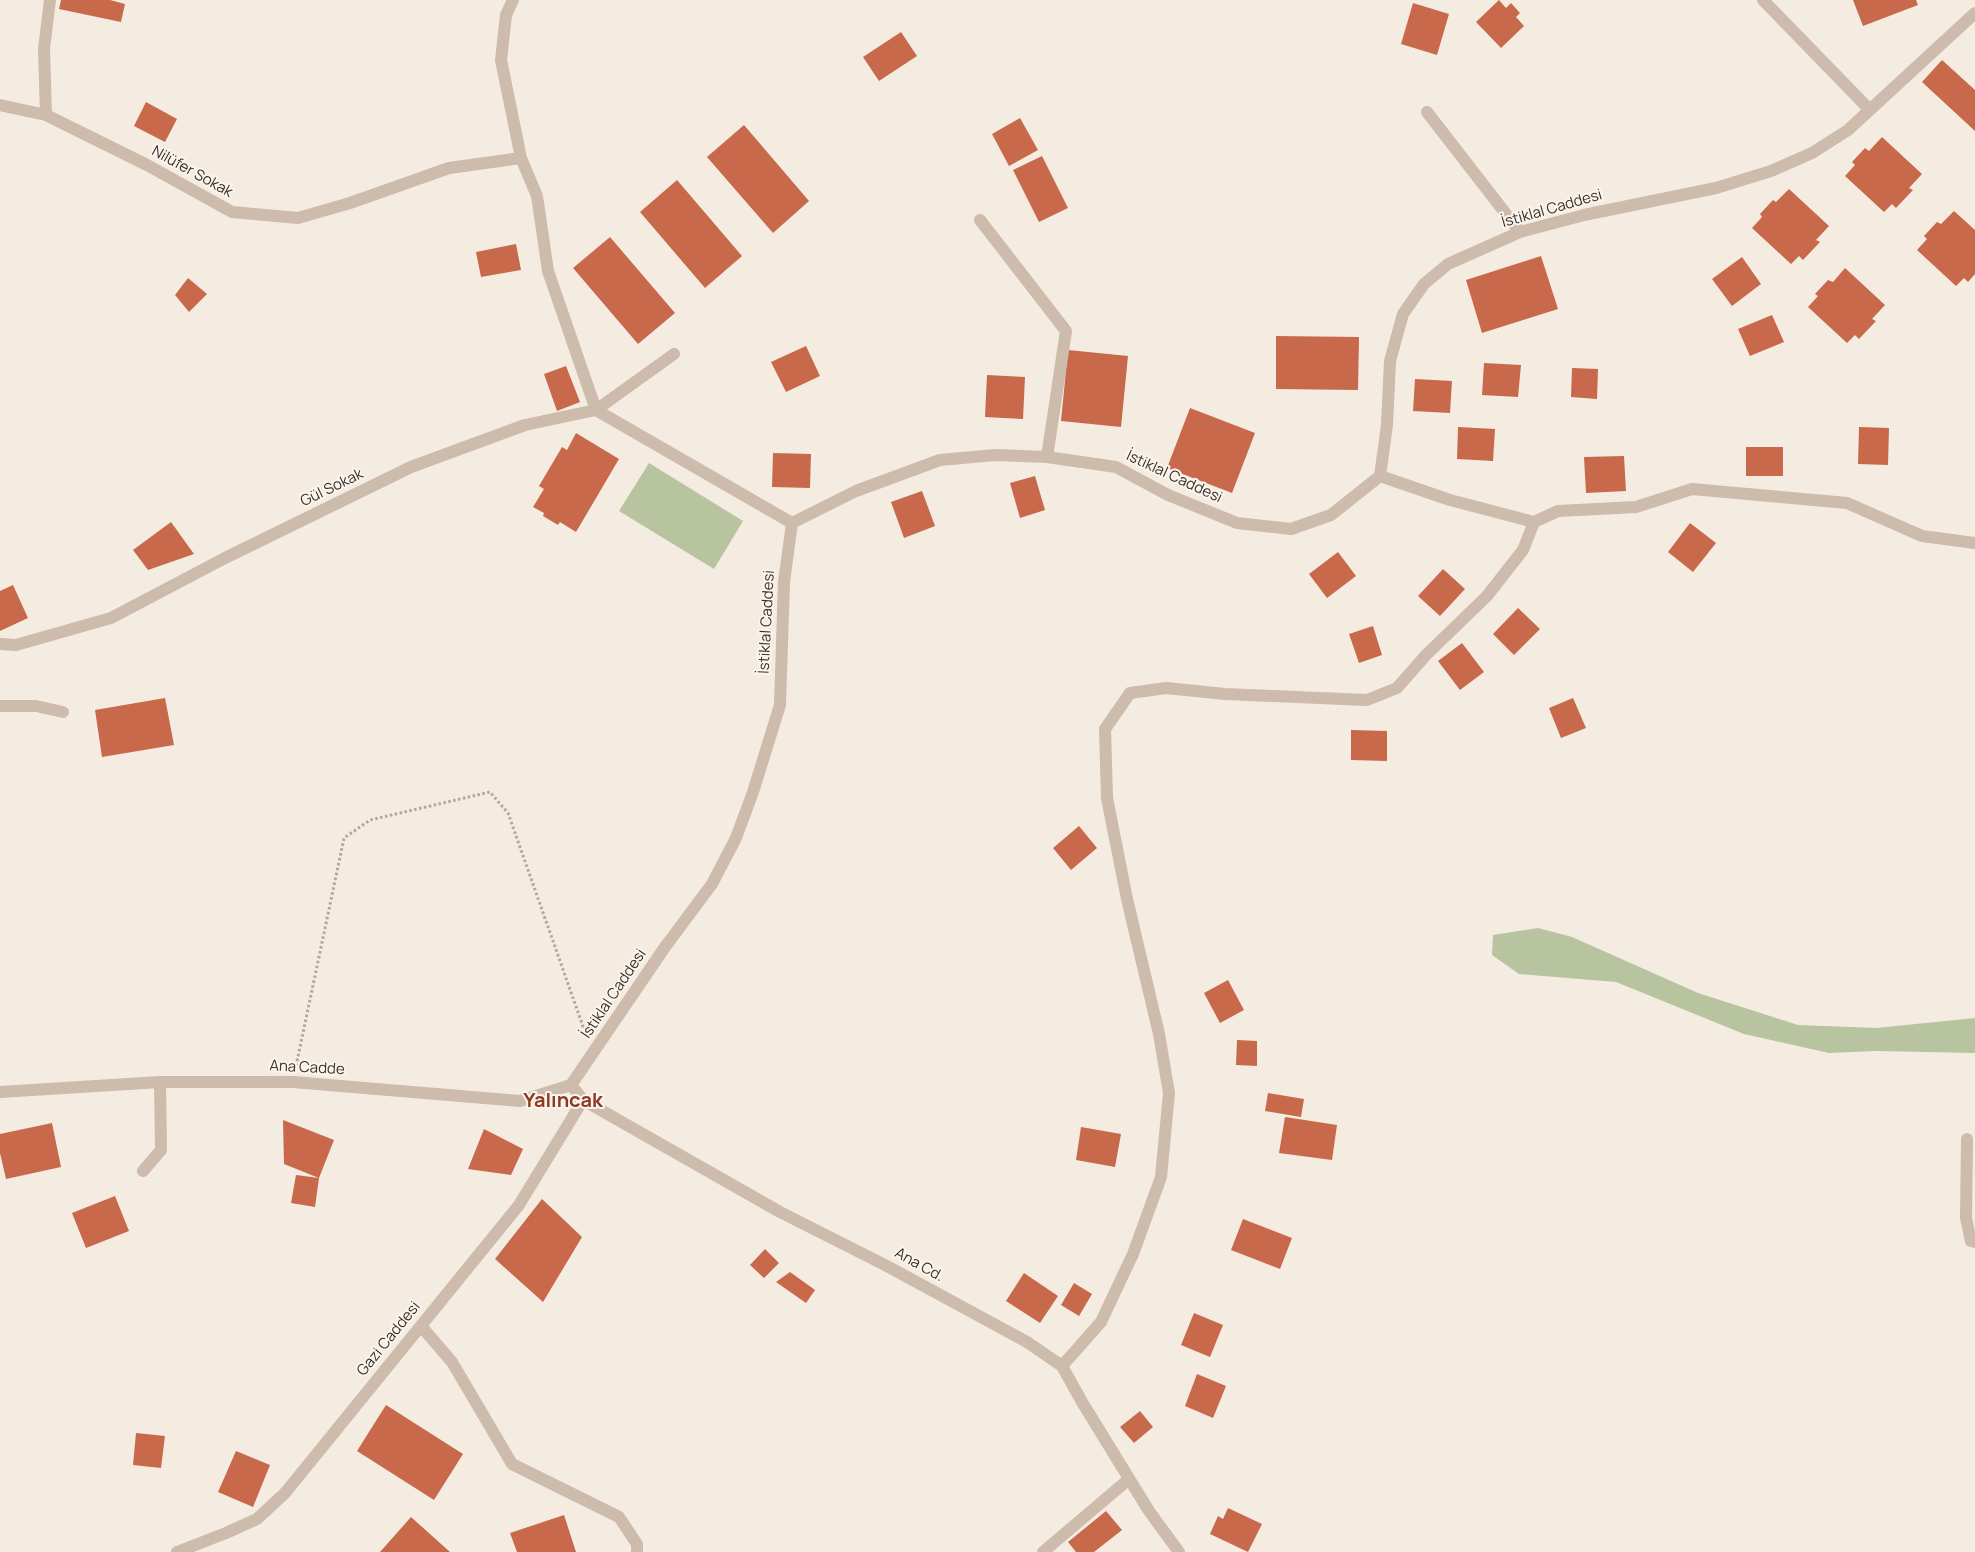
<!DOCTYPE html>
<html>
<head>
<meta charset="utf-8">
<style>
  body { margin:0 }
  canvas { display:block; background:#f4ebe1 }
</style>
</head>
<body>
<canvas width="1975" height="1552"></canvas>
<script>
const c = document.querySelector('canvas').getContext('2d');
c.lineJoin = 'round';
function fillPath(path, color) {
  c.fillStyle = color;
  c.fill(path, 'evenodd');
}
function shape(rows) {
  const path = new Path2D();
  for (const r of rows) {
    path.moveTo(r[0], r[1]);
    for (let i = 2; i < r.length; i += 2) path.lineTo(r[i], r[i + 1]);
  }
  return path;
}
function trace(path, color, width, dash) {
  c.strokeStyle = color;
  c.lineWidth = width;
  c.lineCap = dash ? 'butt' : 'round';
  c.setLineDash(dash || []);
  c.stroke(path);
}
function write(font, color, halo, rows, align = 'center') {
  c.font = font + ' Manrope,sans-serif';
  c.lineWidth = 4;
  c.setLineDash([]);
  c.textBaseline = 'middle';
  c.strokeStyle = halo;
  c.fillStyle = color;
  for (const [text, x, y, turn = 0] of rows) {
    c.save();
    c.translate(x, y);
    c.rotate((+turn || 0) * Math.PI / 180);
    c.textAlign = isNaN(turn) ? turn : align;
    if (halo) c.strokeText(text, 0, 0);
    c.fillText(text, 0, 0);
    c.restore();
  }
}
fillPath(shape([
  [649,463,743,521,714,569,619,511],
  [1538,928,1572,937,1698,993,1798,1025,1876,1028,1975,1018,1975,1053,1876,1051,1829,1053,1744,1034,1616,982,1519,974,1492,955,1493,935]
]), '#b8c4a0');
fillPath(shape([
  [61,0,110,0,125,4,121,22,59,9],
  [1499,0,1506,8,1511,3,1520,13,1516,17,1524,26,1501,48,1476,22],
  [1853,0,1916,0,1918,5,1863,26],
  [1413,3,1449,14,1437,55,1401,44],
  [901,32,917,56,879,81,863,57],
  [1942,60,1975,90,1975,131,1922,82],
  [146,102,177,119,165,142,134,126],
  [1020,118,1038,150,1009,166,992,134],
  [744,125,809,201,773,233,707,157],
  [1882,137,1922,174,1909,188,1913,190,1896,208,1892,204,1884,212,1845,176,1855,165,1852,162,1865,148,1869,151],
  [1042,156,1068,208,1039,222,1013,170],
  [677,180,742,256,705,288,640,212],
  [1789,189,1829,226,1816,240,1820,242,1803,260,1799,256,1791,264,1752,228,1762,217,1760,214,1773,200,1776,202],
  [1954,211,1975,230,1975,274,1968,282,1964,278,1956,286,1917,250,1927,239,1924,236,1937,222,1941,224],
  [610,237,675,313,638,344,573,268],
  [516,244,521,270,481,277,476,252],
  [1541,256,1558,309,1482,333,1466,280],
  [1742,257,1761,284,1732,306,1712,279],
  [1845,268,1885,305,1872,319,1876,321,1859,339,1855,335,1847,343,1808,307,1818,296,1815,294,1828,280,1833,282],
  [188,278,207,294,189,312,175,295],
  [1772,315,1784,342,1750,356,1738,329],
  [1276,336,1359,337,1358,390,1276,389],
  [806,346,820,376,786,392,771,362],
  [1068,350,1128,356,1121,427,1061,421],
  [1484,363,1521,365,1518,397,1482,395],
  [566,366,580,402,557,411,544,374],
  [1572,368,1598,369,1597,399,1571,397],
  [987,375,1025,377,1023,419,985,417],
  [1415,379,1452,381,1450,413,1413,411],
  [1190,408,1255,433,1232,493,1167,468],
  [1458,427,1495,429,1493,461,1457,459],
  [1859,427,1889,428,1888,465,1858,464],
  [576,433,619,459,576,532,560,522,558,525,543,516,544,513,533,507,544,489,539,486,562,447,567,450],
  [1746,447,1783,447,1783,476,1746,476],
  [773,453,811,454,810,488,772,487],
  [1624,456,1626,491,1586,493,1584,457],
  [1035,476,1045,510,1020,518,1010,483],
  [922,491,935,526,904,538,891,502],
  [171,522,194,554,148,570,133,550],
  [1690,523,1716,543,1693,572,1668,552],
  [1338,552,1356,576,1327,598,1309,574],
  [1443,569,1465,589,1440,616,1418,596],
  [13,585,28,618,0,631,0,591],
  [1518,608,1540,629,1514,655,1493,634],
  [1373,626,1382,655,1359,663,1349,634],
  [1462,643,1484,672,1460,690,1438,661],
  [165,698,174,745,102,757,95,710],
  [1573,698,1586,728,1561,738,1549,708],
  [1351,730,1387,731,1387,761,1351,760],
  [1079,826,1097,848,1071,870,1053,848],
  [1228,980,1244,1010,1220,1023,1204,993],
  [1237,1040,1257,1041,1257,1066,1236,1065],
  [1268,1093,1304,1099,1301,1117,1265,1111],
  [1285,1117,1337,1125,1332,1160,1279,1153],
  [283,1120,334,1140,319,1178,315,1207,291,1203,296,1175,319,1178,284,1164],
  [52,1123,61,1167,6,1179,0,1153,0,1134],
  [1081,1127,1121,1134,1115,1167,1076,1160],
  [484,1129,523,1149,511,1175,468,1169],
  [115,1196,129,1231,86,1248,72,1213],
  [542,1199,582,1237,543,1302,495,1259],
  [1243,1219,1292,1238,1280,1269,1231,1250],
  [765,1249,779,1263,764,1278,750,1265],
  [790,1272,815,1290,806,1303,776,1282],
  [1024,1273,1058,1296,1040,1323,1006,1301],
  [1074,1283,1092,1294,1079,1316,1061,1305],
  [1194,1313,1223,1325,1210,1357,1181,1345],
  [1197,1374,1226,1386,1213,1418,1185,1406],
  [386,1405,463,1454,434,1500,357,1451],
  [1140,1411,1153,1427,1134,1443,1120,1427],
  [136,1433,165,1436,161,1468,133,1465],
  [236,1451,270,1465,253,1507,218,1492],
  [1228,1508,1262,1524,1248,1552,1210,1534,1218,1516,1223,1519],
  [1106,1511,1122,1530,1094,1552,1076,1552,1068,1542],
  [564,1515,576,1552,517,1552,510,1533],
  [411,1517,450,1552,380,1552]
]), '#c8694b');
trace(shape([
  [296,1066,344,838,370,820,490,792,508,813,586,1035]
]), '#b9a596', 3, [2.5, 2.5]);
trace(shape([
  [513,0,506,15,501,60,521,158,537,196,548,271,596,410,792,523],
  [1763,0,1869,109],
  [0,105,46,115,147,165,232,212,298,218,350,203,449,168,521,158],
  [1427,112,1520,232],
  [46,115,44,49,50,0],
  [980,220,1066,331,1047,457],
  [1380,476,1450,500,1534,522,1558,511,1636,507,1692,489,1847,503,1922,536,1975,543],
  [0,644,16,645,111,618,225,558,411,467,525,425,596,410,674,354],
  [0,706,36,706,63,712],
  [571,1085,583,1100,780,1212,885,1265,1027,1342,1062,1366,1082,1402,1149,1511,1179,1552],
  [0,1092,160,1082,293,1082,520,1101,571,1085,665,947,712,884,736,838,753,792,780,705,784,582,792,523,856,491,940,460,995,455,1047,457,1116,467,1168,495,1237,523,1291,529,1331,515,1380,476,1387,425,1390,361,1403,314,1424,284,1448,264,1520,232,1584,215,1716,188,1771,171,1812,153,1848,130,1975,13],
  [1967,1139,1966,1218,1971,1241,1975,1242],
  [143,1171,161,1150,160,1082],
  [421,1326,452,1362,512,1464,619,1517,637,1544,637,1552],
  [1062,1366,1101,1322,1133,1254,1161,1177,1169,1093,1159,1034,1127,899,1107,798,1105,729,1130,693,1166,688,1225,694,1367,700,1397,688,1426,655,1487,596,1523,550,1534,522],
  [177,1552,226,1533,257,1519,285,1493,519,1205,583,1100],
  [1043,1552,1129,1479]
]), '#cdbbac', 12);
write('15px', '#3b302b', '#fbf5ee', [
  ["Nilüfer Sokak",192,172,29],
  ["İstiklal Caddesi",1552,209,-16],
  ["İstiklal Caddesi",1174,477,25],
  ["Gül Sokak",332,488,-26],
  ["İstiklal Caddesi",767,622,-87],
  ["İstiklal Caddesi",614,994,-56],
  ["Ana Cadde",307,1068,3],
  ["Ana Cd.",919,1265,29],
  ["Gazi Caddesi",389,1339,-51]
]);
write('bold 20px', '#8c3b22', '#fbf5ee', [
  ["Yalıncak",563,1101]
]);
</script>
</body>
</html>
